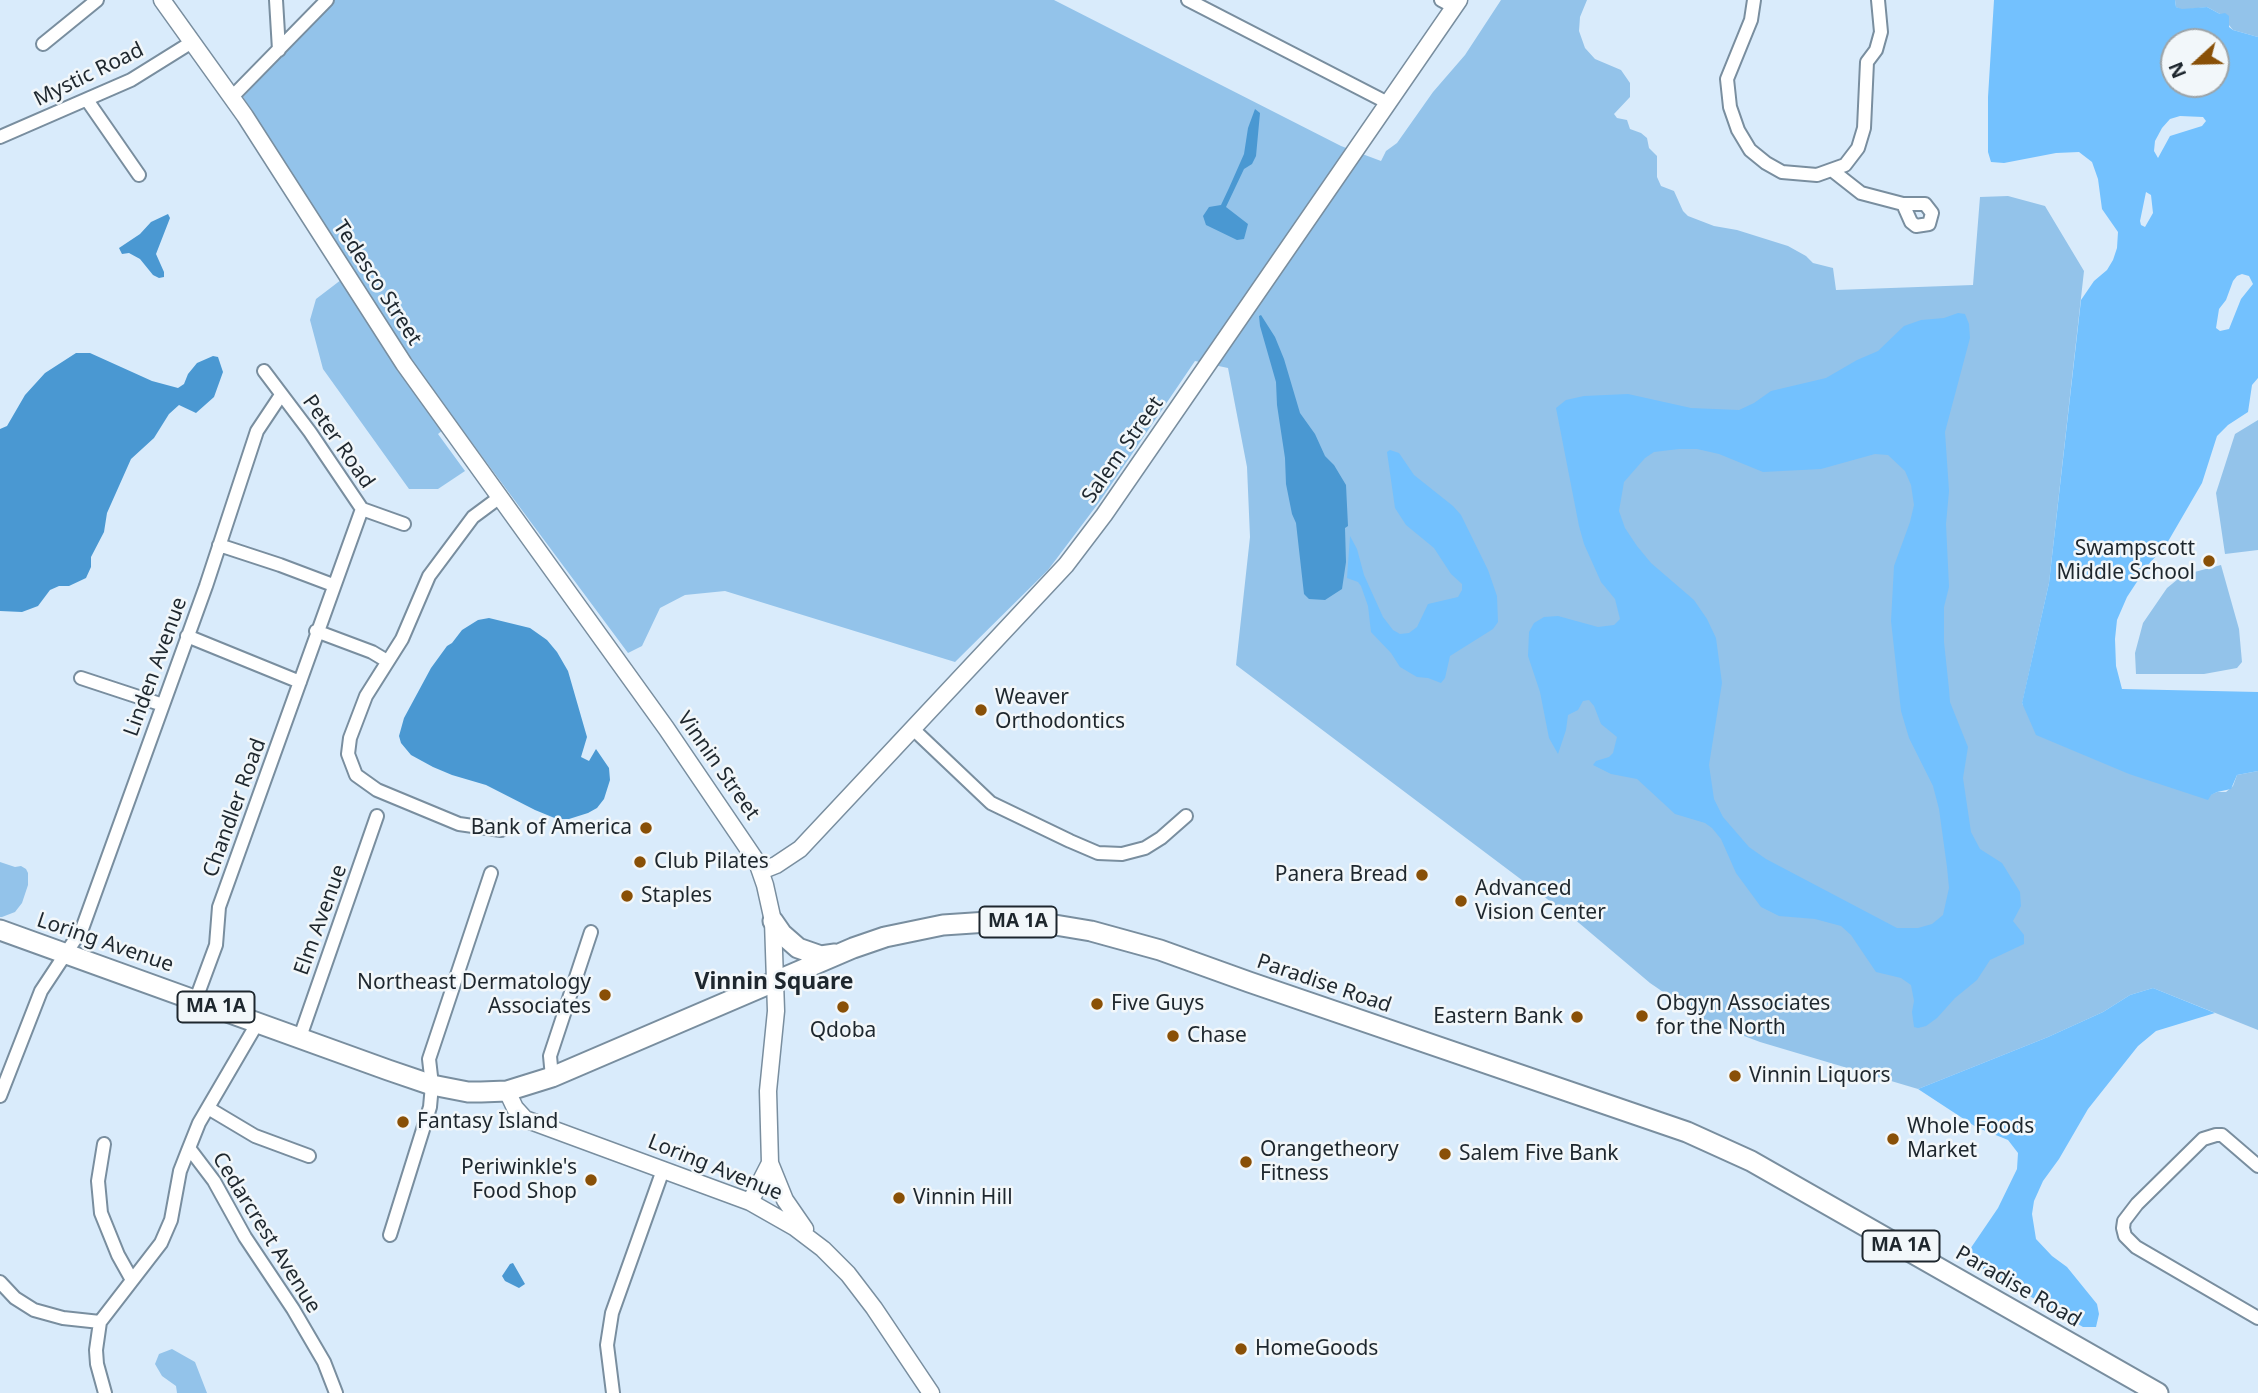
<!DOCTYPE html>
<html>
<head>
<meta charset="utf-8">
<style>
  body { margin:0 }
  #map { position:relative; width:2258px; height:1393px; overflow:hidden; background:#d9ebfb; font-family:"Noto Sans",sans-serif }
  canvas { display:block }
  .north { position:absolute; left:2160px; top:28px; width:70px; height:70px; box-sizing:border-box; background:#f2f7fa; border:2px solid #9da4a8; border-radius:50%; rotate:248deg; font-size:19px; font-weight:700; line-height:28px; text-align:center; color:#1e272e }
  .north::after { content:''; display:block; margin:auto; width:24px; height:32px; background:#895007; clip-path:polygon(50% 0,100% 100%,50% 72%,0 100%) }
</style>
</head>
<body>
<div id="map">
<canvas width="2258" height="1393"></canvas>
<div class="north">N</div>
</div>
<script>
const c = document.querySelector('canvas').getContext('2d');
c.lineJoin = 'round';
function fillPath(path, color) {
  c.fillStyle = color;
  c.fill(path, 'evenodd');
}
function shape(rows) {
  const path = new Path2D();
  for (const r of rows) {
    path.moveTo(r[0], r[1]);
    for (let i = 2; i < r.length; i += 2) path.lineTo(r[i], r[i + 1]);
  }
  return path;
}
function trace(path, color, width, dash) {
  c.strokeStyle = color;
  c.lineWidth = width;
  c.lineCap = dash ? 'butt' : 'round';
  c.setLineDash(dash || []);
  c.stroke(path);
}
function write(font, color, halo, rows, align = 'center') {
  c.font = font + ' "Noto Sans",sans-serif';
  c.lineWidth = 5;
  c.setLineDash([]);
  c.textBaseline = 'middle';
  c.strokeStyle = halo;
  c.fillStyle = color;
  for (const [text, x, y, turn = 0] of rows) {
    c.save();
    c.translate(x, y);
    c.rotate((+turn || 0) * Math.PI / 180);
    c.textAlign = isNaN(turn) ? turn : align;
    if (halo) c.strokeText(text, 0, 0);
    c.fillText(text, 0, 0);
    c.restore();
  }
}
fillPath(shape([
  [333,0,1054,0,1341,146,1381,161,1386,151,1397,143,1433,92,1465,55,1501,0,1587,0,1580,17,1579,31,1585,48,1595,59,1621,70,1630,83,1630,97,1614,114,1617,118,1627,120,1630,129,1641,133,1647,138,1649,148,1657,156,1657,177,1661,186,1674,191,1683,211,1688,216,1714,226,1737,230,1788,246,1806,256,1813,263,1833,268,1836,290,1973,285,1980,197,2008,196,2045,206,2084,271,2049,583,2022,704,2210,795,2217,792,2226,792,2233,786,2237,775,2258,771,2258,1030,2153,988,2130,995,2103,1012,2048,1037,1918,1089,1760,1042,1707,1022,1650,983,1579,923,1236,665,1250,537,1247,467,1228,368,1195,361,1100,501,1048,570,955,662,725,591,685,595,660,608,642,646,628,653,455,420,438,434,465,471,438,489,409,489,323,369,310,320,316,299,354,270,243,97],
  [2175,0,2258,0,2258,37,2233,30,2220,14,2207,7,2182,10,2176,7],
  [2258,420,2258,550,2225,554,2216,493,2235,434],
  [2221,565,2239,629,2242,662,2237,668,2204,674,2136,674,2135,653,2143,623,2167,588,2183,575],
  [0,862,15,867,21,866,26,869,28,873,28,885,22,903,15,912,2,917,0,917],
  [172,1349,195,1362,207,1393,177,1393,176,1386,162,1376,155,1364,159,1354]
]), '#93c3ea');
fillPath(shape([
  [1994,0,2175,0,2176,7,2182,9,2207,7,2220,14,2225,13,2229,16,2229,27,2233,30,2258,37,2258,378,2252,385,2248,412,2228,425,2217,436,2202,483,2166,545,2148,565,2127,597,2117,620,2115,639,2116,666,2122,689,2258,692,2258,771,2237,775,2231,789,2217,792,2211,795,2208,800,2129,774,2036,735,2022,703,2049,583,2081,300,2094,281,2107,270,2113,260,2117,248,2118,232,2102,209,2098,179,2092,162,2079,152,2056,153,2004,163,1991,162,1988,152,1988,97],
  [2174,42,2216,42,2216,84,2174,84],
  [2180,116,2203,117,2206,121,2202,126,2170,136,2158,158,2154,151,2155,141,2162,128,2170,119],
  [2146,192,2151,195,2153,213,2145,227,2141,225,2140,221],
  [2242,274,2249,276,2253,284,2241,299,2229,329,2220,331,2216,328,2219,309,2226,300,2233,281,2237,276],
  [1958,313,1965,314,1969,324,1970,338,1945,432,1949,491,1946,524,1949,587,1944,607,1944,642,1949,689,1950,702,1968,747,1963,778,1971,832,1980,849,2002,863,2020,892,2021,906,2013,921,2024,935,2024,944,1990,960,1977,980,1955,998,1937,1018,1926,1026,1918,1028,1914,1027,1912,1012,1914,1001,1911,985,1901,978,1876,972,1851,935,1841,926,1815,919,1779,916,1761,907,1736,873,1721,839,1712,828,1705,823,1675,814,1637,779,1611,774,1593,765,1596,761,1609,757,1613,753,1617,737,1601,724,1594,706,1589,700,1583,701,1578,710,1568,715,1566,730,1558,754,1549,738,1540,692,1528,656,1529,632,1534,623,1544,617,1558,616,1598,627,1614,625,1620,619,1615,599,1601,582,1584,544,1579,526,1556,408,1566,400,1584,396,1628,394,1691,408,1739,410,1754,403,1771,391,1826,378,1857,360,1878,351,1904,326,1921,320,1944,318],
  [1679,449,1697,449,1719,454,1763,472,1821,469,1875,454,1888,455,1905,471,1911,485,1914,505,1910,522,1894,566,1891,621,1901,711,1909,738,1933,786,1939,809,1947,867,1949,888,1943,915,1932,924,1918,928,1897,928,1766,859,1749,847,1723,817,1714,799,1709,765,1722,683,1716,638,1707,619,1694,600,1651,563,1637,546,1625,528,1619,511,1624,482,1645,458,1654,452],
  [1390,450,1399,453,1414,475,1453,506,1461,515,1488,570,1497,596,1498,622,1493,629,1450,656,1445,678,1441,683,1428,678,1417,677,1400,667,1391,653,1371,632,1368,606,1361,586,1358,582,1347,578,1350,536,1357,549,1364,575,1383,617,1393,630,1400,634,1409,633,1417,627,1428,604,1458,597,1462,590,1462,584,1451,574,1434,548,1406,525,1395,508,1387,452],
  [2153,988,2215,1013,2156,1031,2138,1046,2088,1109,2059,1159,2043,1181,2034,1201,2032,1214,2036,1239,2052,1256,2067,1267,2097,1304,2099,1314,2096,1327,2083,1327,1964,1258,1998,1208,2017,1169,2018,1153,2008,1140,1976,1127,1918,1089,2048,1037,2103,1012,2130,995]
]), '#73c1fe');
fillPath(shape([
  [1255,109,1260,113,1256,156,1252,164,1244,169,1226,207,1248,224,1244,239,1237,240,1206,225,1203,216,1209,207,1221,205,1229,188,1244,154,1248,128],
  [168,214,170,218,156,254,164,272,164,277,159,278,153,275,140,259,129,253,122,254,119,248,140,234,151,222],
  [1261,315,1275,337,1284,359,1300,413,1315,434,1325,456,1334,465,1346,485,1348,526,1345,528,1346,562,1342,589,1325,600,1309,599,1304,594,1296,523,1292,514,1286,484,1285,458,1277,405,1276,382,1260,326,1259,316],
  [76,353,90,353,152,381,178,388,184,384,188,374,197,363,213,356,218,357,223,372,214,397,196,413,179,405,169,414,154,438,131,459,107,513,104,532,91,557,91,567,86,578,69,586,59,586,50,590,38,606,22,612,0,611,0,429,7,426,25,395,45,373],
  [489,618,530,628,547,640,557,652,568,671,587,737,581,757,589,761,596,749,609,768,610,780,604,799,597,808,588,813,569,819,557,819,535,810,486,785,452,775,433,767,411,755,401,743,399,736,404,718,431,668,447,646,452,643,462,630,478,620],
  [513,1263,525,1284,519,1288,505,1281,502,1276,510,1264]
]), '#4a98d2');
const minor = shape([
  [276,0,279,50],
  [1188,0,1388,103],
  [1441,0,1454,7],
  [1754,0,1751,20,1727,79,1730,107,1738,130,1750,150,1766,163,1782,172,1817,175,1845,165,1858,148,1864,128,1867,62,1876,50,1881,32,1878,0],
  [43,44,97,0],
  [232,97,327,0],
  [87,100,139,175],
  [0,137,131,80,192,42],
  [1833,171,1861,193,1903,204,1911,222,1916,226,1929,224,1932,213,1925,204,1903,204],
  [264,371,310,432,362,509,404,524],
  [500,497,473,517,429,576,402,639,366,696,350,738,348,754,356,775,377,790,459,824,501,830],
  [219,545,280,565,333,585],
  [316,631,372,652,387,661],
  [187,636,300,682],
  [81,678,163,705],
  [912,728,991,803,1070,841,1098,853,1122,854,1145,848,1161,838,1186,816],
  [196,999,216,945,219,907,362,509],
  [258,1022,199,1123,189,1148,214,1181,245,1237,293,1309,324,1362,336,1393],
  [300,1037,377,816],
  [552,1077,550,1056,591,932],
  [0,1096,41,991,82,929,206,586,257,431,281,395],
  [208,1108,255,1136,309,1156],
  [104,1144,98,1181,101,1213,118,1255,132,1280],
  [2258,1166,2222,1135,2216,1135,2203,1139,2137,1204,2124,1221,2123,1228,2125,1236,2136,1247,2258,1318],
  [390,1235,430,1107,432,1085,429,1059,491,873],
  [0,1282,15,1298,34,1310,63,1318,100,1322],
  [105,1393,97,1364,96,1350,100,1322,161,1243,171,1220,180,1171,189,1148],
  [613,1393,607,1345,612,1313,663,1170]
]);
const major = shape([
  [162,0,245,116,404,364,666,728,757,862,765,885,773,921,776,1011,768,1091,770,1163,750,1202],
  [761,871,776,865,800,849,1066,565,1104,515,1459,0],
  [507,1091,515,1108,525,1119,750,1202,794,1227,823,1249,848,1274,874,1308,931,1393],
  [770,1163,785,1200,805,1229]
]);
const highway = shape([
  [773,921,782,934,798,948,821,956,835,954],
  [0,930,388,1070,432,1085,468,1092,481,1092,507,1091,552,1077,853,948,885,937,943,925,988,922,1043,923,1091,931,1160,950,1249,982,1687,1132,1751,1161,2158,1393]
]);
trace(minor, '#798e9f', 16);
trace(major, '#798e9f', 19);
trace(highway, '#798e9f', 23);
trace(minor, '#fff', 12);
trace(major, '#fff', 16);
trace(highway, '#fff', 19);
for (const [x, y, r, color] of [
  [2209,561,7,"#895007"],
  [981,710,7,"#895007"],
  [646,828,7,"#895007"],
  [640,862,7,"#895007"],
  [1422,875,7,"#895007"],
  [627,896,7,"#895007"],
  [1461,901,7,"#895007"],
  [605,995,7,"#895007"],
  [1097,1004,7,"#895007"],
  [843,1007,7,"#895007"],
  [1642,1016,7,"#895007"],
  [1577,1017,7,"#895007"],
  [1173,1036,7,"#895007"],
  [1735,1076,7,"#895007"],
  [403,1122,7,"#895007"],
  [1893,1139,7,"#895007"],
  [1445,1154,7,"#895007"],
  [1246,1162,7,"#895007"],
  [591,1180,7,"#895007"],
  [899,1198,7,"#895007"],
  [1241,1349,7,"#895007"]
]) {
  const dot = new Path2D();
  dot.arc(x, y, r, 0, 2 * Math.PI);
  c.fillStyle = color;
  c.fill(dot);
  trace(dot, '#f2f7fa', 2.5);
}
for (const [x, y, w] of [
  [1018,922,77],
  [216,1007,77],
  [1901,1246,77]
]) {
  const box = new Path2D();
  box.roundRect(x - w / 2, y - 15.5, w, 31, 5);
  c.fillStyle = '#f2f7fa';
  c.fill(box);
  trace(box, '#1e272e', 2);
}
write('bold 19px', '#1e272e', null, [
  ["MA 1A",1018,922],
  ["MA 1A",216,1007],
  ["MA 1A",1901,1246]
]);
write('21px', '#1e272e', '#f2f7fa', [
  ["Mystic Road",89,75,-26],
  ["Tedesco Street",377,283,57],
  ["Peter Road",338,442,55],
  ["Salem Street",1123,450,-55],
  ["Linden Avenue",156,667,-70],
  ["Vinnin Street",718,766,55],
  ["Chandler Road",235,808,-70],
  ["Elm Avenue",321,920,-70],
  ["Loring Avenue",105,943,19],
  ["Paradise Road",1324,984,19],
  ["Loring Avenue",715,1168,22],
  ["Cedarcrest Avenue",266,1233,58],
  ["Paradise Road",2018,1287,30]
]);
write('21px', '#1e272e', '#f2f7fa', [
  ["Swampscott",2195,549,"right"],
  ["Middle School",2195,573,"right"],
  ["Weaver",995,698],
  ["Orthodontics",995,722],
  ["Bank of America",632,828,"right"],
  ["Club Pilates",654,862],
  ["Panera Bread",1408,875,"right"],
  ["Advanced",1475,889],
  ["Vision Center",1475,913],
  ["Staples",641,896],
  ["Northeast Dermatology",591,983,"right"],
  ["Associates",591,1007,"right"],
  ["Five Guys",1111,1004],
  ["Obgyn Associates",1656,1004],
  ["for the North",1656,1028],
  ["Eastern Bank",1563,1017,"right"],
  ["Qdoba",843,1031,"center"],
  ["Chase",1187,1036],
  ["Vinnin Liquors",1749,1076],
  ["Fantasy Island",417,1122],
  ["Whole Foods",1907,1127],
  ["Market",1907,1151],
  ["Orangetheory",1260,1150],
  ["Fitness",1260,1174],
  ["Salem Five Bank",1459,1154],
  ["Periwinkle's",577,1168,"right"],
  ["Food Shop",577,1192,"right"],
  ["Vinnin Hill",913,1198],
  ["HomeGoods",1255,1349]
], 'left');
write('bold 23px', '#1e272e', '#f2f7fa', [
  ["Vinnin Square",774,982]
]);
</script>
</body>
</html>
